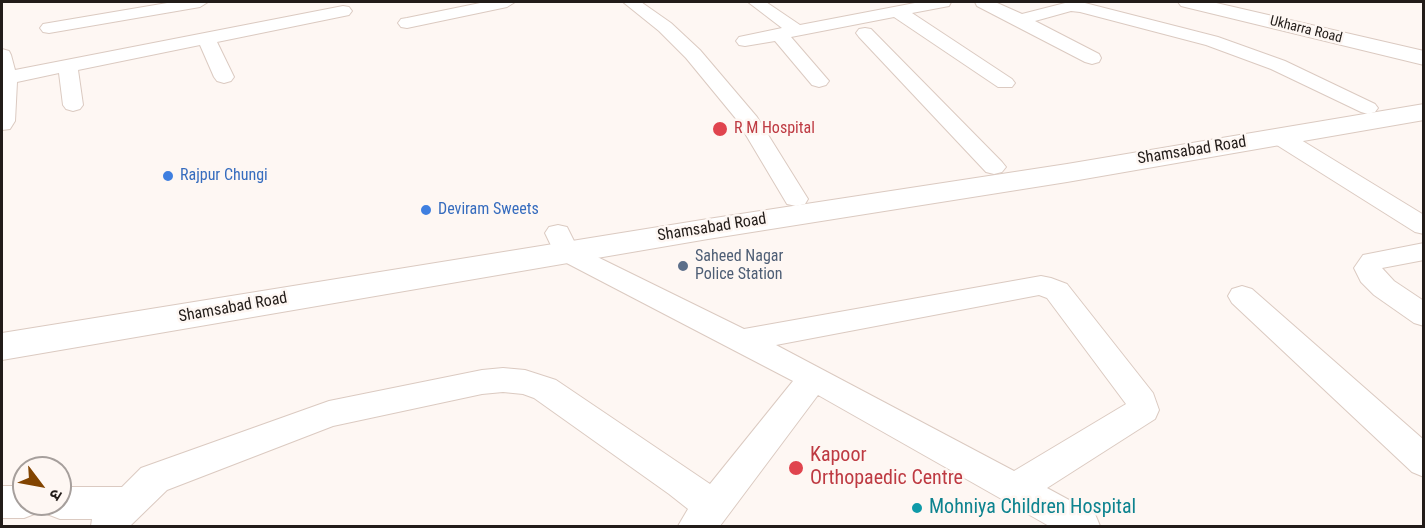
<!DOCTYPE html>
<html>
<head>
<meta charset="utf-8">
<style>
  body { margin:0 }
  #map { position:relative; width:1425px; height:528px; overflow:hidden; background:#fef7f3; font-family:"Roboto Condensed","Noto Sans Devanagari",sans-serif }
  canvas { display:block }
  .frame { position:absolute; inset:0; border:3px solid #221c19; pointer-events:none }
  .north { position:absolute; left:12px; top:456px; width:60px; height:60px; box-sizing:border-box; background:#fef7f3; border:2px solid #a69f9c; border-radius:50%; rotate:122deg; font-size:16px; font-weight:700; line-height:24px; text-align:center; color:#221c19 }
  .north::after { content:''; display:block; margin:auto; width:21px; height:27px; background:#824401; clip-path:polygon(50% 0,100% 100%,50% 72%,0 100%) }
</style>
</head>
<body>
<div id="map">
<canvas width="1425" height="528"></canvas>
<div class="frame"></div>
<div class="north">उ</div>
</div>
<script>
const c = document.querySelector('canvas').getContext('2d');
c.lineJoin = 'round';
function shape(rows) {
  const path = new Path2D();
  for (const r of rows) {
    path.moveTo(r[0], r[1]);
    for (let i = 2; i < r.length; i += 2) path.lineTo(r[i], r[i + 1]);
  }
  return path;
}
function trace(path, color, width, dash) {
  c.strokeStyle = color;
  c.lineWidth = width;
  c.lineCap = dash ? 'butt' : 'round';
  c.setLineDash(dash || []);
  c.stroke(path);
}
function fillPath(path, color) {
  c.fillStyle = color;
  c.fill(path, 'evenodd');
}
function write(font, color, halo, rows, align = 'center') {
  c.font = font + ' "Roboto Condensed",sans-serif';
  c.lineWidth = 5;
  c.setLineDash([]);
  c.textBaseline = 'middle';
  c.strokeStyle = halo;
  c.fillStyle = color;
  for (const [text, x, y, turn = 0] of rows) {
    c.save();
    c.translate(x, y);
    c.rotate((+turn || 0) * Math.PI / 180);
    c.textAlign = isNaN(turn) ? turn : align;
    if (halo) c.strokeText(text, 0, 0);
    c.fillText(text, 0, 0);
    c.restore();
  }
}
const street = shape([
  [173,2,208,2,200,7,49,33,43,32,40,28,43,24,49,23,173,2],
  [485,2,515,2,507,7,407,28,401,27,398,23,401,19,407,18,485,2],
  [623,2,641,2,671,23,700,50,757,117,808,199,805,204,796,206,787,204,737,120,686,58,659,31,623,2],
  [748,2,766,2,800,25,920,2,951,2,949,6,912,13,1012,79,1015,83,1012,87,998,87,894,17,791,37,829,81,826,85,819,87,812,85,775,41,745,46,739,45,736,41,739,37,782,28,748,2],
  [975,2,995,2,1022,14,1069,2,1081,2,1218,37,1285,61,1375,104,1378,108,1375,112,1368,114,1361,112,1271,69,1206,45,1080,12,1071,11,1035,21,1099,54,1101,58,1099,62,1092,64,1085,62,977,6,975,2],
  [343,6,349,7,352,11,349,15,217,42,234,77,231,81,224,83,217,81,214,77,200,45,78,70,83,105,80,109,73,111,66,109,63,105,59,73,17,82,15,121,10,129,2,130,2,49,9,51,11,55,15,70,343,6],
  [865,28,871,29,1002,162,1006,167,1002,172,994,174,986,172,859,37,856,33,859,29,865,28],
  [1280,130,1288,132,1424,215,1424,234,1415,232,1272,142,1269,137,1272,132,1280,130],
  [558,225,567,227,577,247,744,329,1041,276,1051,278,1067,284,1153,393,1159,410,1155,419,1047,488,1095,514,1100,526,1049,526,818,395,720,526,678,526,688,509,669,494,534,398,523,394,503,392,482,394,333,426,167,490,130,526,91,526,92,519,60,519,47,514,42,504,60,504,60,487,122,487,141,468,329,401,482,370,503,368,525,370,556,380,710,484,793,381,557,258,545,233,549,227,558,225],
  [1039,295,1047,298,1126,404,1014,471,776,345,1039,295],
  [1424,243,1424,260,1382,268,1394,281,1424,301,1424,326,1414,323,1374,295,1361,282,1354,268,1363,255,1424,243],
  [1242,286,1252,289,1424,440,1424,477,1412,472,1232,303,1228,296,1232,289,1242,286],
  [2,486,24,486,24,504,41,504,37,513,24,518,2,518,2,486]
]);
const secondary = shape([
  [1178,2,1212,2,1424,51,1424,65,1181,6,1178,2],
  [1424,104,1424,120,1067,182,708,239,2,360,2,333,708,219,1067,164,1424,104]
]);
trace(street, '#dbcac1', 2);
trace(secondary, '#dbcac1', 2);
fillPath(street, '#fff');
fillPath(secondary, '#fff');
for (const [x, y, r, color] of [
  [720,129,8,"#e0444e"],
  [168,176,6,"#3f7fe0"],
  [426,210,6,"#3f7fe0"],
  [683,266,6,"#5c6f8a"],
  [796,468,8,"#e0444e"],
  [917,508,6,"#0f9aa8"]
]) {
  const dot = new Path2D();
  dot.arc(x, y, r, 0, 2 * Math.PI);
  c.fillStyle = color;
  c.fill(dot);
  trace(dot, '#fef7f3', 2);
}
write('14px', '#221c19', '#fef7f3', [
  ["Ukharra Road",1306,30,14]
]);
write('16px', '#be3a42', '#fef7f3', [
  ["R M Hospital",734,129]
], 'left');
write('16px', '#221c19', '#fef7f3', [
  ["Shamsabad Road",1192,151,-9],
  ["Shamsabad Road",712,228,-9],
  ["Shamsabad Road",233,308,-10]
]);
write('16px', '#366cbe', '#fef7f3', [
  ["Rajpur Chungi",180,176],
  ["Deviram Sweets",438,210]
], 'left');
write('16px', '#4e5e75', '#fef7f3', [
  ["Saheed Nagar",695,257],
  ["Police Station",695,275]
], 'left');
write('20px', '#be3a42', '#fef7f3', [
  ["Kapoor",810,456],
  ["Orthopaedic Centre",810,479]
], 'left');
write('20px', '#0d838f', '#fef7f3', [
  ["Mohniya Children Hospital",929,508]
], 'left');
</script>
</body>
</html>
